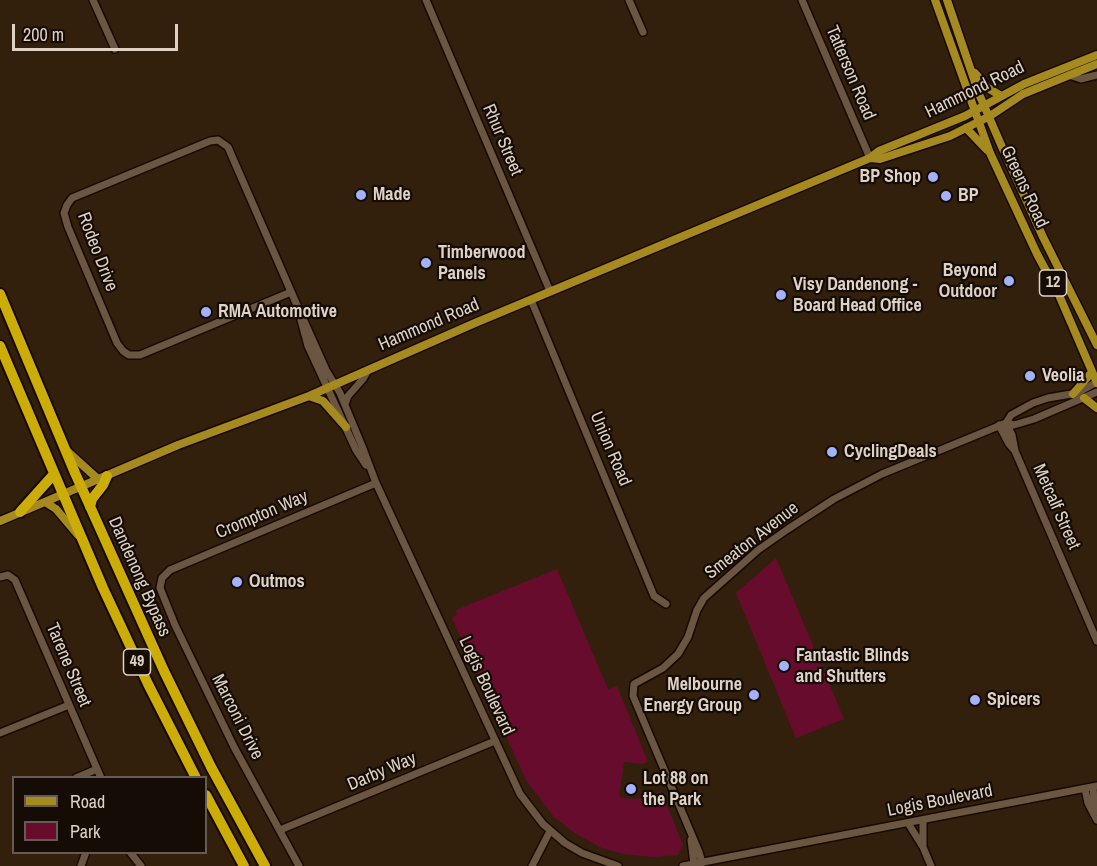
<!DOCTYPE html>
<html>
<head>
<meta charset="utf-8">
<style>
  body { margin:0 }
  #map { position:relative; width:1097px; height:866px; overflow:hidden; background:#32200d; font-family:"Archivo Narrow",sans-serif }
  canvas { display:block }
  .legend { position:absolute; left:12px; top:776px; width:195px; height:78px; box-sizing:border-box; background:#140c05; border:2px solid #655b53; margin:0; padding:8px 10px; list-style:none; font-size:18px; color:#ded2c7 }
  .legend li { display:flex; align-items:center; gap:12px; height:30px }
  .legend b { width:30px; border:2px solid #655b53 }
  .scale { position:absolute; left:12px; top:24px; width:166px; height:27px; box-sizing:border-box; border:3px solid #ded2c7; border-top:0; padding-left:8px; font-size:18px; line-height:21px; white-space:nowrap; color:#ded2c7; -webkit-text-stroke:4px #140c05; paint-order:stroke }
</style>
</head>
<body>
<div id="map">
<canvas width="1097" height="866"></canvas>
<ul class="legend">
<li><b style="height:8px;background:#a58a1f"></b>Road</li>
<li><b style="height:16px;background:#680c2e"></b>Park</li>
</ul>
<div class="scale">200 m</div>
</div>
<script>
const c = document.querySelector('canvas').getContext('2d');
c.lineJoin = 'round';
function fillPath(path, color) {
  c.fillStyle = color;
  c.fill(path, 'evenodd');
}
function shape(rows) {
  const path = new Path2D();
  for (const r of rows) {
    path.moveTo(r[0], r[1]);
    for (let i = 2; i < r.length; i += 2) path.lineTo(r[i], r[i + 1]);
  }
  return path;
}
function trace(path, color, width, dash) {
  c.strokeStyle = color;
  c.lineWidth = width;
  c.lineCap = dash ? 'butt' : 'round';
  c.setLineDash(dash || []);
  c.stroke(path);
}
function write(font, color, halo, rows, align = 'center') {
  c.font = font + ' "Archivo Narrow",sans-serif';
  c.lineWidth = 4.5;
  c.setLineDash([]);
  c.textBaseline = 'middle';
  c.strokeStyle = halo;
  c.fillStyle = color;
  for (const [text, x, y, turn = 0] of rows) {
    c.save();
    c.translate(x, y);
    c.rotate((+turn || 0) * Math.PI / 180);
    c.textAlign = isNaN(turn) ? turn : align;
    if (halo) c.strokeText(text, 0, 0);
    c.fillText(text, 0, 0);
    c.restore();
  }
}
fillPath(shape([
  [776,558,844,719,796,738,736,593],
  [557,569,608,689,617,686,648,762,643,764,624,762,619,797,631,799,648,797,661,791,683,845,678,855,653,857,623,854,602,848,576,834,554,817,526,780,452,618,457,614,456,610]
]), '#680c2e');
const minor = shape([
  [93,0,115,49],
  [426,0,550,291],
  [629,0,643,32],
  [802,0,870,158],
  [1069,75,1081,79,1097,75],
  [291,292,140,355,129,355,123,351,117,343,68,227,64,213,67,205,72,198,210,141,218,140,228,147,231,154,296,303,326,370,340,393,362,446,376,483,520,794,543,824,565,843,582,853,618,866],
  [531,300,654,596,666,604],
  [301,320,308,346,321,374,356,450,366,465],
  [345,404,348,396,363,379,368,370],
  [1006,423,1012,435,1015,451,1097,641],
  [1006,423,1014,425,1034,419,1097,392],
  [999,425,1009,444,1015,451],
  [0,577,8,575,15,580,101,778],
  [0,733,69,705],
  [76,778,97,769],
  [1093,787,1095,812],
  [1085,789,1088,803,1097,820],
  [923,820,923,845],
  [908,823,923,847,931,866],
  [280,830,495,741],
  [691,840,694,864],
  [130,852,141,866],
  [702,863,699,852,633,696,634,684,663,668,678,654,688,637,697,610,704,598,758,550,788,529,834,499,882,474,1006,423,1011,415,1033,403,1048,398,1077,393,1097,382],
  [81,866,86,852],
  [299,866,234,747,175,625,160,588,162,578,170,570,376,483],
  [532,866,550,831],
  [683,866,1097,786]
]);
const major = shape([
  [935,0,990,153,1037,254,1059,295,1097,383],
  [947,0,979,94,1002,147,1043,237,1097,345],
  [975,73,988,88,1001,96],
  [966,128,987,150],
  [870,158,880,159,950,136,990,116,1023,94,1097,64],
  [1073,394,1092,372],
  [309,396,323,401,346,427],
  [1084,398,1097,408],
  [67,451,99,480],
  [45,502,56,509,78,535],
  [0,521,178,445,309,396,475,323,870,158,879,151,965,116,1024,84,1097,55]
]);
const highway = shape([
  [0,294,75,473,164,671,211,767,265,866],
  [0,346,103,588,148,684,196,778],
  [90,507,92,499,103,485,107,476],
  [20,512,54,474],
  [206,795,244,866]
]);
trace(minor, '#190900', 10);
trace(major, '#190900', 11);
trace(highway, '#190900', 14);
trace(minor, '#6b5642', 7);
trace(major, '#a58a1f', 8);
trace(highway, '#ccac07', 10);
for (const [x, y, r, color] of [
  [933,177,6,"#a4b1fc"],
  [361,195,6,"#a4b1fc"],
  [946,196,6,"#a4b1fc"],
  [426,263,6,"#a4b1fc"],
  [1009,281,6,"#a4b1fc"],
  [781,295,6,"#a4b1fc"],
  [206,312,6,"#a4b1fc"],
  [1030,376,6,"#a4b1fc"],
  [832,452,6,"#a4b1fc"],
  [237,582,6,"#a4b1fc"],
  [784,666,6,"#a4b1fc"],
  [754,695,6,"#a4b1fc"],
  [975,700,6,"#a4b1fc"],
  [631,789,6,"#a4b1fc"]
]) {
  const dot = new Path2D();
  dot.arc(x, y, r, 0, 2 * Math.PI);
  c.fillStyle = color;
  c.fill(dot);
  trace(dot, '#140c05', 2);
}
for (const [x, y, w] of [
  [1053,283,27],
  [137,662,27]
]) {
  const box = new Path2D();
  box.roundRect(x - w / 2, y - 13, w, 26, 4.5);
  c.fillStyle = '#140c05';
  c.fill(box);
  trace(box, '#ded2c7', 1.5);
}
write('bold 16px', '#ded2c7', null, [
  ["12",1053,283],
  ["49",137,662]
]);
write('18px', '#ded2c7', '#140c05', [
  ["Tatterson Road",850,73,67],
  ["Hammond Road",975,90,-26],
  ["Rhur Street",502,140,67],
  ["Greens Road",1024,187,65],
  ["Rodeo Drive",97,252,69],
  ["Hammond Road",429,325,-23],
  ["Union Road",610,449,67],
  ["Metcalf Street",1056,507,66],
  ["Crompton Way",262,515,-23],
  ["Smeaton Avenue",752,541,-38],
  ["Dandenong Bypass",139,577,66],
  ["Tarene Street",68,665,67],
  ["Logis Boulevard",486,686,65],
  ["Marconi Drive",237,717,63],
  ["Darby Way",382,772,-23],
  ["Logis Boulevard",940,801,-11]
]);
write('bold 18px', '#ded2c7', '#140c05', [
  ["BP Shop",921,177,"right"],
  ["Made",373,195],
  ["BP",958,196],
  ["Timberwood",438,253],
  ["Panels",438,274],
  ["Beyond",997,271,"right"],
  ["Outdoor",997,292,"right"],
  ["Visy Dandenong -",793,285],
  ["Board Head Office",793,306],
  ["RMA Automotive",218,312],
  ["Veolia",1042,376],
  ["CyclingDeals",844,452],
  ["Outmos",249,582],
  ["Fantastic Blinds",796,656],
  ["and Shutters",796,677],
  ["Melbourne",742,685,"right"],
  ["Energy Group",742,706,"right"],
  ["Spicers",987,700],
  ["Lot 88 on",643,779],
  ["the Park",643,800]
], 'left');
</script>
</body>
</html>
